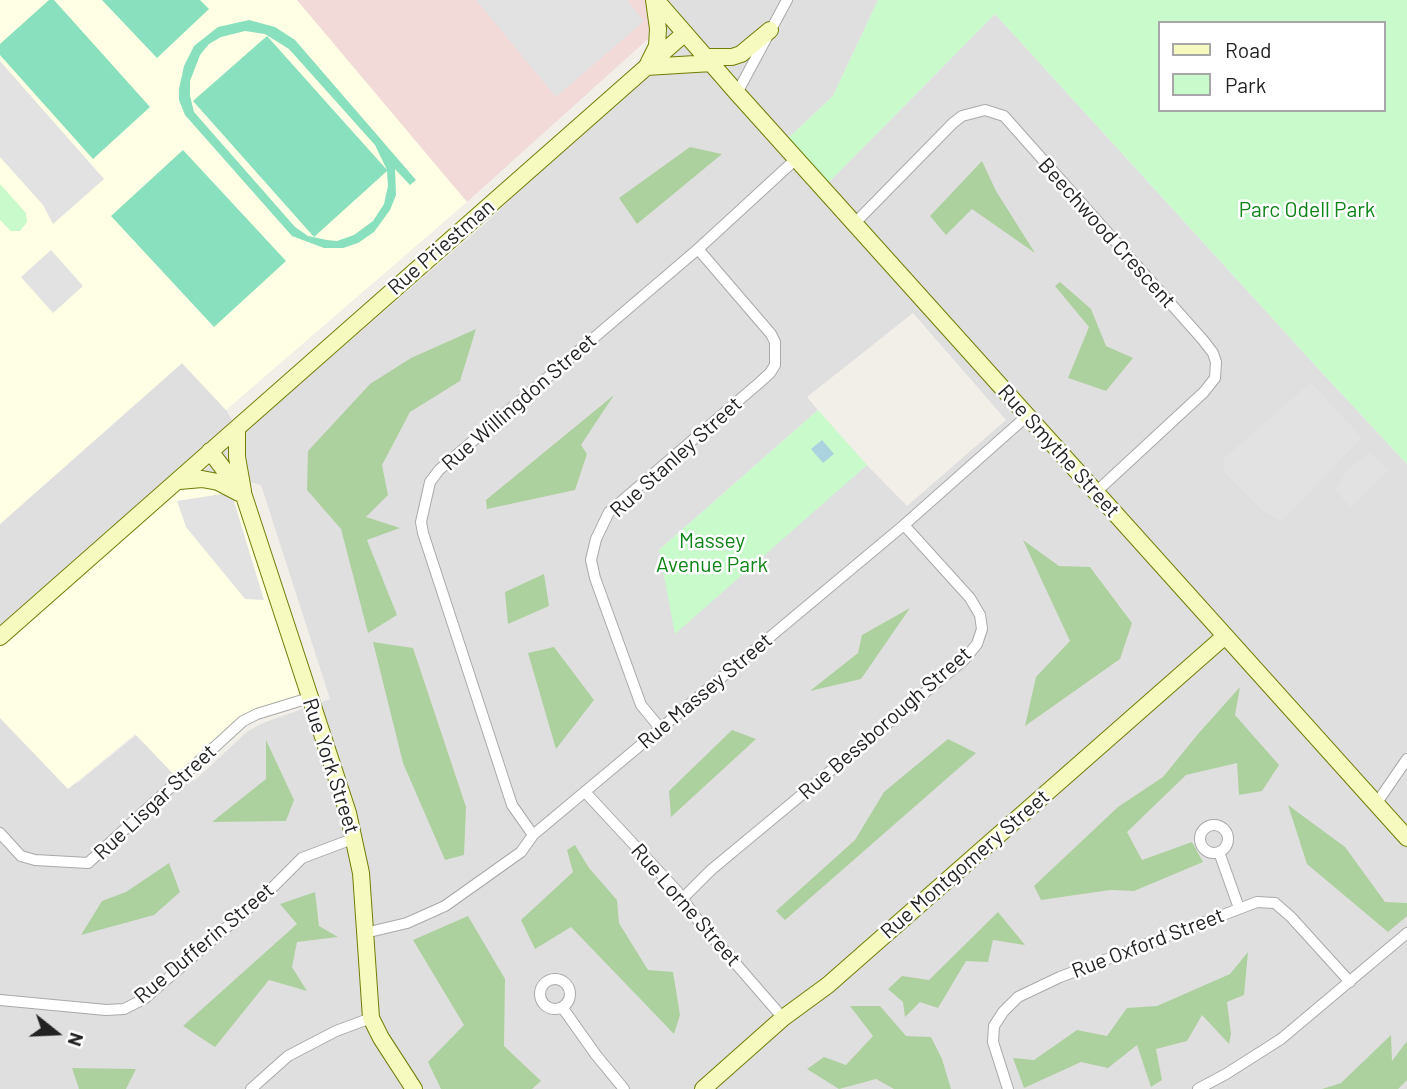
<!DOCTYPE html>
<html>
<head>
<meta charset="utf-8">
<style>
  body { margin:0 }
  #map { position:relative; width:1407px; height:1089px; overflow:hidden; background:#f2efe9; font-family:Barlow,sans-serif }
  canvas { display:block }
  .legend { position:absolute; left:1158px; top:21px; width:228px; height:91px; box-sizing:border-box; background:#fff; border:2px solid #a7a7a7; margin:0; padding:9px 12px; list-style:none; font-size:21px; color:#222 }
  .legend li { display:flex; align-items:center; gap:14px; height:35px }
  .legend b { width:35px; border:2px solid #a7a7a7 }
  .north { position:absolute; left:21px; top:998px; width:70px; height:70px; -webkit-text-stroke:5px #fff; paint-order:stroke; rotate:108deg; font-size:19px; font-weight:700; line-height:28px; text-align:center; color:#222 }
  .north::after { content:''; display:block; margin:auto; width:24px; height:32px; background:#222; clip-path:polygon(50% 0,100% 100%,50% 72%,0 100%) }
</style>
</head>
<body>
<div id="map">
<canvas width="1407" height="1089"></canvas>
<ul class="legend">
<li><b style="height:9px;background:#f7fabf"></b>Road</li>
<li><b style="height:19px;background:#c8facc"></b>Park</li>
</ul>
<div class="north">N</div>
</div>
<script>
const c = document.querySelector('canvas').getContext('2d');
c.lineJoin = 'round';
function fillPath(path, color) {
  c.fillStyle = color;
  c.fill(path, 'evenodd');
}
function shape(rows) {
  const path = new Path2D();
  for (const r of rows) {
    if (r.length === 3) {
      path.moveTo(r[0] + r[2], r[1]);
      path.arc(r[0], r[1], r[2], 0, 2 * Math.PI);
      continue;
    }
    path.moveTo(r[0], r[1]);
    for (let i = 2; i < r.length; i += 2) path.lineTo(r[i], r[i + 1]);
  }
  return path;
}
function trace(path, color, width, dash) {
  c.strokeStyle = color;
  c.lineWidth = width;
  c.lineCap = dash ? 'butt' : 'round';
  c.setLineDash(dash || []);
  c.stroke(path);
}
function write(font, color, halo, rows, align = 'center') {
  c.font = font + ' Barlow,sans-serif';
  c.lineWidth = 5;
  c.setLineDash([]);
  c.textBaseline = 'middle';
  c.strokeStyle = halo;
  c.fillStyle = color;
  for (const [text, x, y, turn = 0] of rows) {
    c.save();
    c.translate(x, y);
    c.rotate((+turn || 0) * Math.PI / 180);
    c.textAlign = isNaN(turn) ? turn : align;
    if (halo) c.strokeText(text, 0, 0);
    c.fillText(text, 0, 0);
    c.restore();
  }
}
fillPath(shape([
  [654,0,878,0,833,96,783,143,823,188,995,14,1325,376,1407,464,1407,1089,0,1089,0,712,77,783,145,728,194,781,248,731,263,723,330,699,261,485,213,472,195,479,254,424,488,221,646,67,658,42],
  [913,313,1006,420,907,506,867,465,771,547,659,550,818,410,807,397],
  [182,363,226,410,237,428,0,637,0,524]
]), '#e0dfdf');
fillPath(shape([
  [285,0,653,0,648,39,467,202]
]), '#f2dad9');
fillPath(shape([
  [0,0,297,0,467,202,226,410,182,363,0,524],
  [179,481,244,496,309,698,257,714,178,779,135,734,68,789,0,718,0,637]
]), '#ffffe5');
fillPath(shape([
  [690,147,722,154,637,224,619,198],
  [982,161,996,191,1035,253,972,209,946,235,930,216],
  [1060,282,1091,309,1106,346,1133,358,1106,391,1068,378,1089,327,1055,286],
  [476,329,460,381,410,412,382,465,388,495,366,517,400,528,367,540,397,615,368,633,341,529,307,490,308,451,370,384,411,358],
  [614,395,581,445,587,454,575,490,487,509,486,500],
  [1023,540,1059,566,1090,567,1132,623,1120,659,1025,726,1036,677,1070,641],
  [544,574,549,606,508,624,505,592],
  [910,608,861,679,810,691,858,653,862,635],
  [373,642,413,648,466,807,464,855,445,860,403,763],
  [554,647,594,700,556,749,528,653],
  [1240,687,1235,715,1279,765,1262,791,1239,795,1237,763,1186,775,1127,832,1142,860,1192,842,1203,862,1134,891,1110,890,1041,900,1034,886,1118,807,1163,777,1198,734],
  [732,730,756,739,671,817,669,791],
  [948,739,976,753,785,920,776,911,855,840,884,792],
  [266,740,294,800,286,821,212,822,266,779],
  [1288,805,1345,847,1385,902,1407,903,1407,916,1388,932,1307,864],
  [575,845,589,868,617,900,619,923,648,970,673,972,680,1015,674,1034,571,927,535,949,521,920,573,872,567,850],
  [169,863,180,892,154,915,81,935,102,901,126,892],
  [315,892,319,926,338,937,297,942,292,967,307,991,269,980,215,1047,183,1026,297,924,280,904],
  [998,912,1025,945,993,940,988,962,966,961,938,1008,920,1002,905,1017,903,1002,888,989,902,976,929,980],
  [468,916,505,979,504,1046,541,1081,532,1089,441,1089,428,1062,464,1025,413,940],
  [1248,952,1244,995,1227,1002,1231,1034,1229,1044,1202,1015,1187,1041,1156,1049,1162,1080,1151,1087,1137,1045,1108,1068,1081,1062,1024,1088,1013,1058,1034,1060,1077,1030,1107,1036,1127,1008,1157,1006,1230,974],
  [850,1006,880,1006,906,1036,931,1037,942,1059,951,1089,894,1089,876,1079,839,1089,807,1069,824,1057,846,1065,873,1036],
  [1391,1035,1392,1061,1407,1041,1407,1080,1398,1089,1322,1089,1341,1083],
  [72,1068,136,1069,126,1089,79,1089]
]), '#add19e');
fillPath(shape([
  [878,0,1407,0,1407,464,1325,376,995,14,823,188,782,144,833,96],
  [1160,23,1384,23,1384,110,1160,110],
  [0,184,26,213,27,222,20,231,11,231,0,220],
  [818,410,867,465,675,634,659,550]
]), '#c8facc');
fillPath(shape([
  [49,0,54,0,150,107,93,159,0,55,0,44],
  [102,0,200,0,209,9,157,58],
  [249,20,275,27,295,40,416,180,410,185,395,169,396,195,390,210,374,232,358,243,343,248,324,248,292,236,185,115,179,100,179,89,184,66,194,46,218,27],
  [245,31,265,34,289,49,375,145,387,170,267,36,193,101,314,237,387,171,388,186,384,204,373,221,354,235,337,241,327,240,308,236,295,227,194,112,190,96,190,81,200,55,209,44,221,37],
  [183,150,286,261,214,327,111,216]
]), '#88e0be');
fillPath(shape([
  [476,0,627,0,644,21,556,97],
  [0,61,104,179,53,224,43,205,0,157],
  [51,250,83,286,53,313,21,277],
  [1311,382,1362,438,1282,521,1264,512,1224,472,1223,459],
  [1370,452,1389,470,1351,508,1335,490,1348,469],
  [228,493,233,498,264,600,245,599,186,527,177,501]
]), '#e2e2e2');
fillPath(shape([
  [822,440,834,454,823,463,811,449]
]), '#aad3df');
const street = shape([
  [737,93,787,0],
  [854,224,953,123,962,116,985,110,1004,116,1203,340,1213,353,1216,362,1215,378,1204,392,1096,492],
  [660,728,641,705,595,578,591,560,596,539,609,512,759,383,770,373,775,365,775,342,771,334,698,249],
  [586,793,677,891,697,919,783,1018],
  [1376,804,1407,759],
  [1214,839,14],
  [0,833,21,856,35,860,88,863,243,721,257,714,309,698],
  [533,835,512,805,423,533,421,522,430,482,439,470,698,249,796,159],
  [1219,852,1239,908],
  [683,898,711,870,964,660,977,644,982,629,980,615,970,598,904,525],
  [365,933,407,923,445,906,521,852,533,835,904,525,1027,416],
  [555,994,15],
  [0,1000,106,1010,124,1009,144,999,272,888,302,858,355,838],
  [562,1007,596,1055,624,1089],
  [251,1089,288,1056,336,1031,371,1018],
  [1008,1089,993,1042,994,1026,1003,1012,1018,997,1060,977,1257,902,1275,903,1291,917,1350,982],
  [1198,1089,1226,1074,1281,1039,1407,933]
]);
const secondary = shape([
  [656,0,737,93,1407,838],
  [707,57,732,57,741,54,770,30],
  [649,62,657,46,658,29,654,0],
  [646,67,712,63],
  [237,428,237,457,243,491],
  [210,451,244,496,348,813,361,873,371,1018,381,1038,414,1089],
  [179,481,202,479,218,482,239,493],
  [0,637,685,33],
  [703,1089,783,1018,828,985,1225,636]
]);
trace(street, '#a9a9a9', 12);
trace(secondary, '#707d05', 18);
trace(street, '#fff', 10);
trace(secondary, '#f7fabf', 16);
write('21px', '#0c8416', '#fff', [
  ["Parc Odell Park",1307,210],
  ["Massey",712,541],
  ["Avenue Park",712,565]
]);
write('21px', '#222', '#fff', [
  ["Beechwood Crescent",1107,233,48],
  ["Rue Priestman",441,247,-41],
  ["Rue Willingdon Street",519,402,-41],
  ["Rue Smythe Street",1059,451,48],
  ["Rue Stanley Street",676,457,-42],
  ["Rue Massey Street",705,691,-40],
  ["Rue Bessborough Street",885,723,-41],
  ["Rue York Street",331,766,72],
  ["Rue Lisgar Street",155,802,-43],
  ["Rue Montgomery Street",965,864,-41],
  ["Rue Lorne Street",686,905,49],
  ["Rue Dufferin Street",204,943,-40],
  ["Rue Oxford Street",1148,943,-21]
]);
</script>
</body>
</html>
